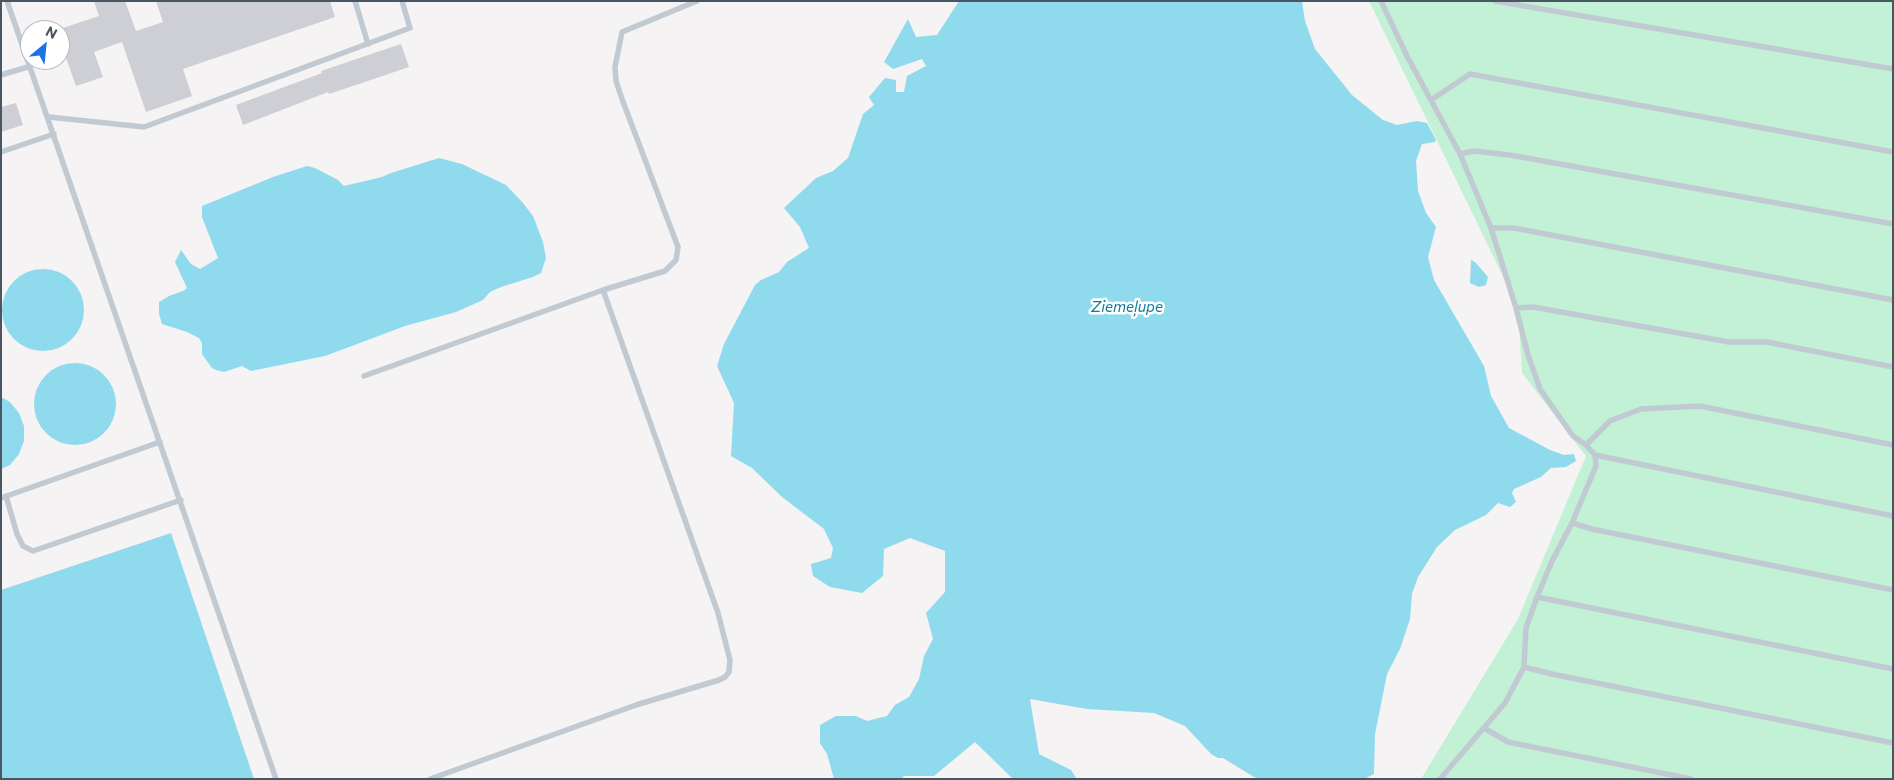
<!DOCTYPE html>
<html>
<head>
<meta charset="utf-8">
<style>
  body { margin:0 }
  #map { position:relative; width:1894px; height:780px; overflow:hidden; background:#f5f3f3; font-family:Commissioner,sans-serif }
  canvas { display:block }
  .frame { position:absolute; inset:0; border:2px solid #4a5661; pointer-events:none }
  .north { position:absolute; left:20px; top:20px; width:50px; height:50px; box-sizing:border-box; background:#fff; border:1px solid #b7bbc0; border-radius:50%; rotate:28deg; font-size:14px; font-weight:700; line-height:20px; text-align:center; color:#4a5661 }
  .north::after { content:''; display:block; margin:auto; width:18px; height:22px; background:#1a73e8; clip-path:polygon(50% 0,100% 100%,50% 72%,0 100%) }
</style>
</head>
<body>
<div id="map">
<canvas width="1894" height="780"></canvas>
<div class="frame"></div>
<div class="north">N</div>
</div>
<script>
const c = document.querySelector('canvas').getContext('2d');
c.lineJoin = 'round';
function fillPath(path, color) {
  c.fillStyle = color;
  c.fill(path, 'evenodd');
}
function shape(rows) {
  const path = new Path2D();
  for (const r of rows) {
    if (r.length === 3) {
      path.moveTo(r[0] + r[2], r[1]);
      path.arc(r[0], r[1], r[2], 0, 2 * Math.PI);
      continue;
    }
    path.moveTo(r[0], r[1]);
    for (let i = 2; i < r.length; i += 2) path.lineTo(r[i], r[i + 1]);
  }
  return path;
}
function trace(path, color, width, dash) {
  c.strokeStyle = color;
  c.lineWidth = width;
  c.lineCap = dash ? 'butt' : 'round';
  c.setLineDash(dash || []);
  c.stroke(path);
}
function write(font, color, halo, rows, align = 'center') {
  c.font = font + ' Commissioner,sans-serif';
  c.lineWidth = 5;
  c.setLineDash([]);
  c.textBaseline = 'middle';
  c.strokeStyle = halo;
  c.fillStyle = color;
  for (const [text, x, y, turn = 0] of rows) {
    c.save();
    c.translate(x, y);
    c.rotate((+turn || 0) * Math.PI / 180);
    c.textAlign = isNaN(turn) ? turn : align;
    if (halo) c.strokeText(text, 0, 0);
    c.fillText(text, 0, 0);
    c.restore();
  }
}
fillPath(shape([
  [1369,1,1893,1,1893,779,1421,779,1518,619,1586,456,1522,373,1518,307]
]), '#c3f1d5');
fillPath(shape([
  [959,1,1302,1,1305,21,1315,49,1352,95,1383,120,1397,125,1417,121,1427,123,1436,140,1435,142,1422,144,1416,161,1418,191,1426,213,1436,227,1428,257,1434,280,1484,366,1491,396,1509,428,1550,450,1564,455,1574,454,1576,461,1566,467,1551,468,1541,477,1514,489,1512,493,1516,502,1510,507,1498,503,1486,515,1455,530,1437,547,1418,577,1412,594,1410,619,1400,649,1387,674,1375,734,1374,774,1364,779,1261,779,1254,777,1223,758,1218,758,1211,754,1185,726,1154,713,1087,709,1030,699,1039,754,1071,770,1077,779,1013,779,975,742,934,776,904,776,901,779,834,779,827,754,820,743,820,725,836,716,856,716,867,721,887,716,895,705,909,697,919,679,924,656,933,639,926,613,945,592,945,551,910,538,884,549,883,576,862,593,830,587,813,576,811,564,831,558,833,548,824,529,782,497,752,468,731,456,734,403,717,366,724,344,755,285,761,280,779,272,787,262,809,248,800,227,784,208,816,178,833,171,848,158,863,114,874,105,869,97,885,78,896,80,896,92,904,92,907,76,926,66,922,59,893,69,884,62,908,19,916,37,937,35],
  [439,158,462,164,506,185,523,203,533,216,543,242,546,258,541,273,533,277,501,287,490,292,483,300,456,312,405,326,325,356,251,371,242,366,224,372,216,370,212,368,202,354,202,343,199,338,187,332,162,324,159,314,159,302,169,296,183,291,187,288,175,262,181,250,191,264,200,269,218,258,202,217,202,206,273,177,307,166,315,168,338,180,344,186,382,177,391,173],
  [1471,260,1475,262,1488,277,1486,285,1479,287,1470,283],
  [43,310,41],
  [75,404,41],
  [1,397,10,402,19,413,24,426,24,441,19,454,10,465,1,469],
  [171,533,254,779,1,779,1,590]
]), '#90daee');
fillPath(shape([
  [94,1,125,1,136,31,163,22,156,1,330,1,335,17,183,69,192,96,146,112,122,42,94,52,103,77,76,86,60,41,60,29,99,16],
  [401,44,409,67,329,94,328,92,243,125,236,105,322,73,321,71],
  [16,103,23,125,1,132,1,107]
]), '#cdcfd5');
trace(shape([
  [7,1,276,779],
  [355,1,368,44],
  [1381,1,1407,56,1460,154,1491,228,1516,308,1528,355,1540,389,1573,436,1586,445,1595,455,1596,466,1572,523,1552,561,1537,597,1526,628,1524,667,1505,703,1440,779],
  [1495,1,1893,69],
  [1,75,31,66],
  [1431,100,1470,74,1893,152],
  [49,117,144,127,410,28,402,1],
  [1,152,54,134],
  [1460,154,1474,151,1510,155,1893,224],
  [1491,228,1514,228,1893,300],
  [1516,308,1533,307,1729,342,1767,342,1893,367],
  [364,376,603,290,665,271,676,260,678,247,622,99,616,81,615,67,622,32,697,1],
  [1586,445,1610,421,1641,409,1700,406,1893,445],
  [1595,455,1893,516],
  [6,496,17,534,23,546,33,551,181,500],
  [1,498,160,442],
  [1572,523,1592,529,1893,590],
  [1537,597,1893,669],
  [1524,667,1552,674,1893,743],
  [1484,728,1508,742,1691,779],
  [430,779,636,705,719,680,725,677,729,672,730,660,718,613,603,290]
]), '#c1cad2', 5.5);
write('italic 15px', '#0c7c9b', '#fff', [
  ["Ziemeļupe",1127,307]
]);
</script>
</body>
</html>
